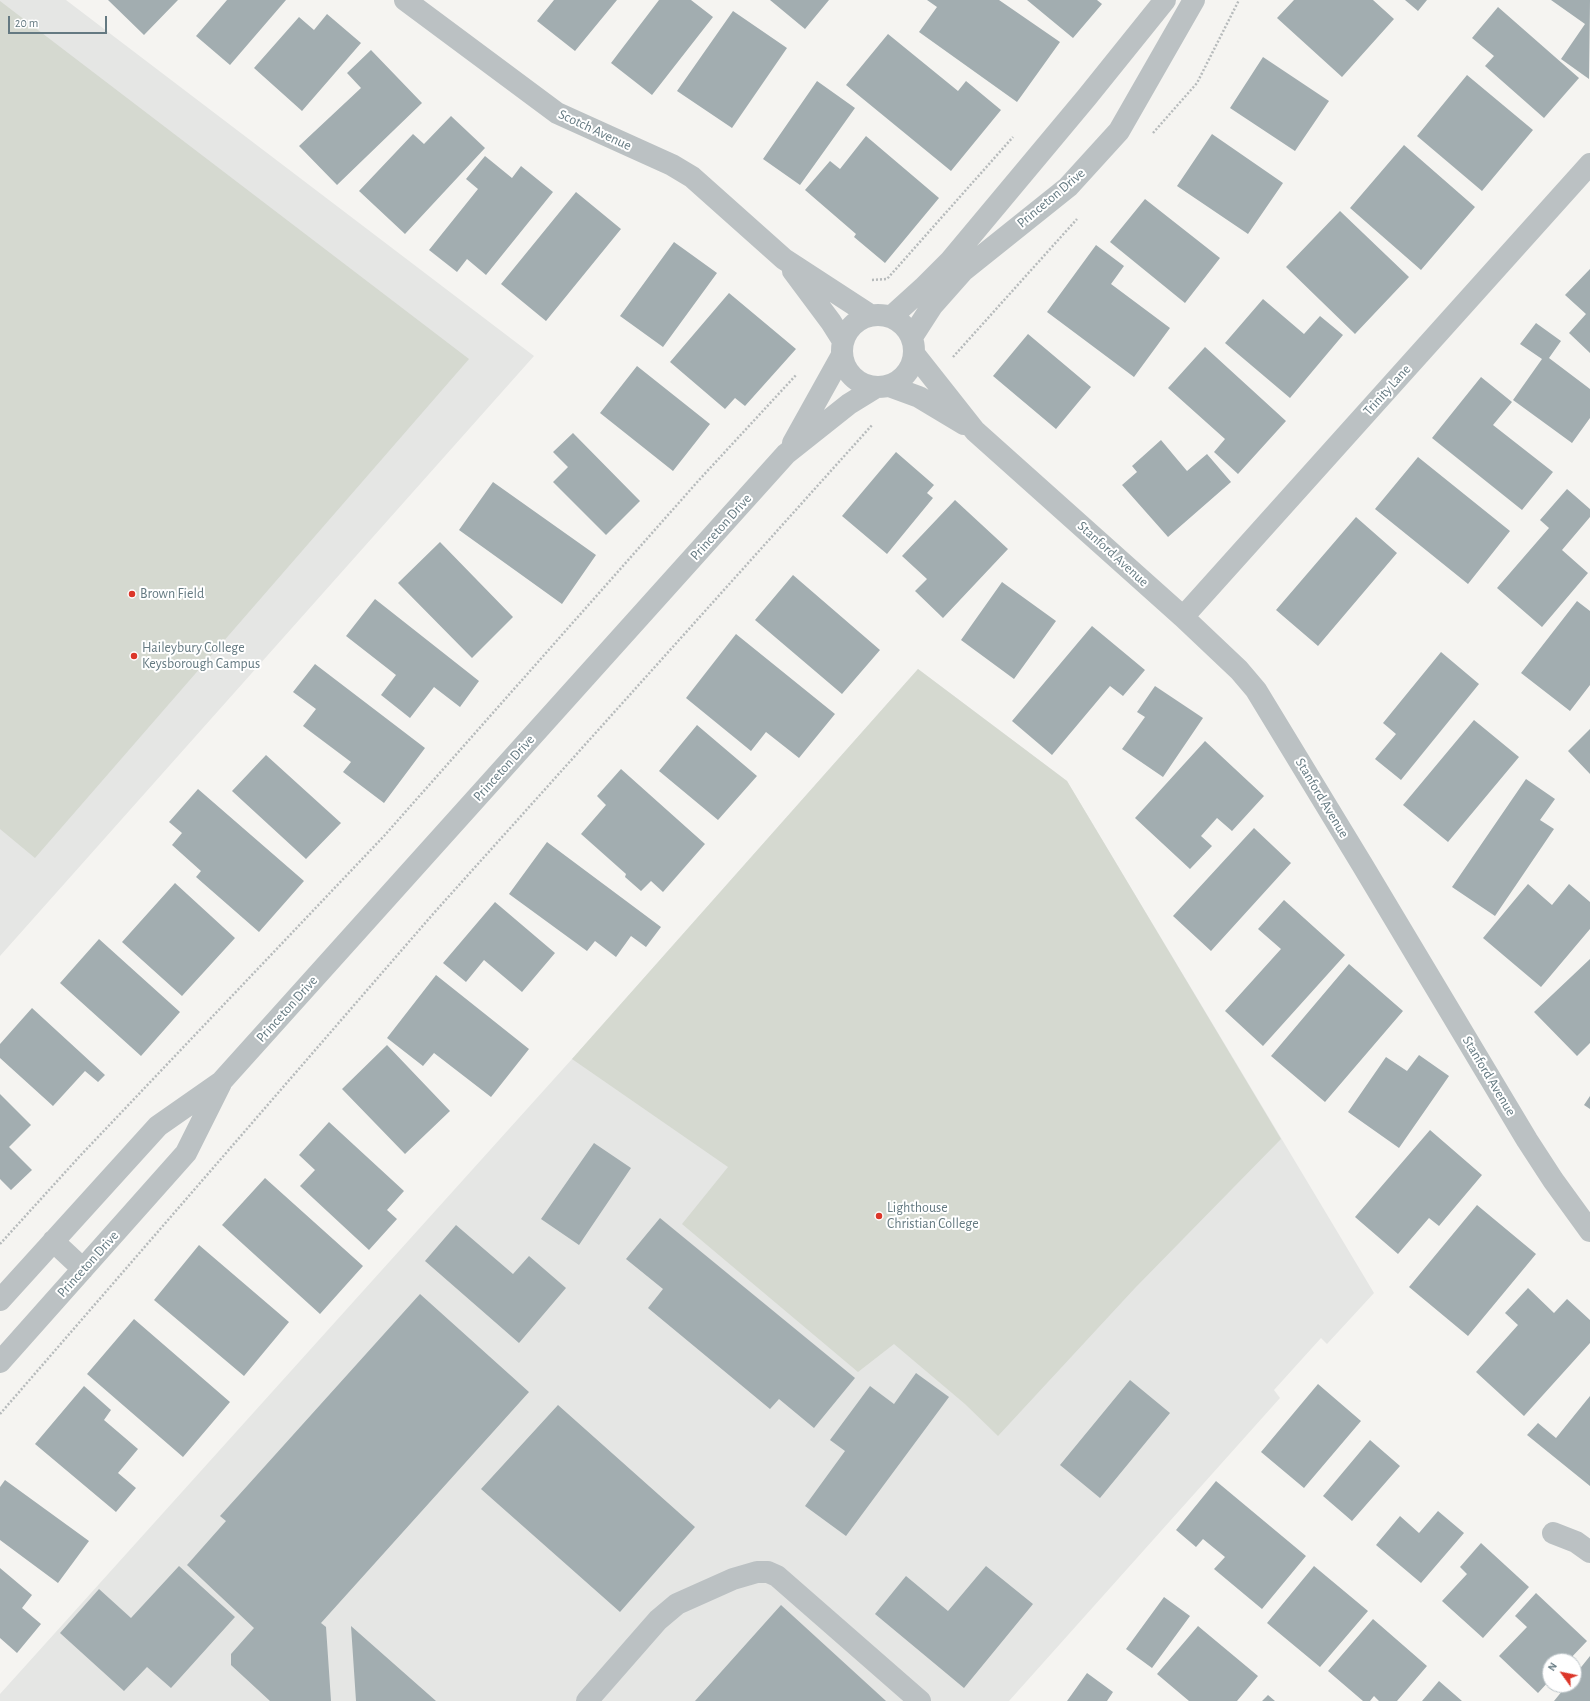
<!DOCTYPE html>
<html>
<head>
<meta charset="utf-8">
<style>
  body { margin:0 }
  #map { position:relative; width:1590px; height:1701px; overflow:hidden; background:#f5f4f1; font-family:"Alegreya Sans",sans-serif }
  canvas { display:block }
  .north { position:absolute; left:1542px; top:1653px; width:40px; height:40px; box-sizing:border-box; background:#fff; border:1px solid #c1c9cd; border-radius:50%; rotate:303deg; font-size:11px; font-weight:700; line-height:16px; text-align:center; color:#647981 }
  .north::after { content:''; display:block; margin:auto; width:14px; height:18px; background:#dc3629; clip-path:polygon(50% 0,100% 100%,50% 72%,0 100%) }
  .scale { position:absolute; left:8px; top:16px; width:99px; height:18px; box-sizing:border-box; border:2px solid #647981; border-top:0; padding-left:5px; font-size:12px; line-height:14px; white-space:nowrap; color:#647981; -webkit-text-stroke:3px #fff; paint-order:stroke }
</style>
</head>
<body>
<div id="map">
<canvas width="1590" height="1701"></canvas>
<div class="north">N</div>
<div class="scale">20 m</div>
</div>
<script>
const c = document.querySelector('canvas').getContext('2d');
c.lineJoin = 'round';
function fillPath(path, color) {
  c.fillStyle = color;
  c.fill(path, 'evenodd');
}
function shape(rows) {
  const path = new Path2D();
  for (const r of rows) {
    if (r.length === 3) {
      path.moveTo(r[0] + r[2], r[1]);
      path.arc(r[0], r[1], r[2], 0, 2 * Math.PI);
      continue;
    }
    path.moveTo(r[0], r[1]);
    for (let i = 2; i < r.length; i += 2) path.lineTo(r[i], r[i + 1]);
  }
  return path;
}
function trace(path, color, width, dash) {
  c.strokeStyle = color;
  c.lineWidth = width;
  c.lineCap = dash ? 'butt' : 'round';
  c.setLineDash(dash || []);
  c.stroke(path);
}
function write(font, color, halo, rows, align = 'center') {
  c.font = font + ' "Alegreya Sans",sans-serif';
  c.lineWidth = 4;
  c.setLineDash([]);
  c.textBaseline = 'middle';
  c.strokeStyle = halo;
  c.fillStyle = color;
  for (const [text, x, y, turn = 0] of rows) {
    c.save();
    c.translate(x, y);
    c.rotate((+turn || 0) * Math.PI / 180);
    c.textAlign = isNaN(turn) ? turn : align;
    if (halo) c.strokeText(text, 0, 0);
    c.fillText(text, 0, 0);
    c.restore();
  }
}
fillPath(shape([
  [0,0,66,0,534,356,0,956],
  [918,669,1067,781,1374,1293,1327,1344,1321,1338,1274,1390,1280,1398,1009,1701,0,1701,0,1694,572,1059]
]), '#e5e6e4');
fillPath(shape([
  [0,1,469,359,35,858,0,829],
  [918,669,1067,781,1281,1139,1135,1288,998,1436,965,1404,894,1344,858,1372,682,1224,728,1167,572,1059]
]), '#d5d9d0');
fillPath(shape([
  [108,0,178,0,144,35],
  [227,0,286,0,230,65,196,36],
  [554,0,617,0,575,51,537,21],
  [659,0,691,0,713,17,652,95,611,63],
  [770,0,829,0,805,29],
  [927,0,999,0,1060,42,1017,102,919,32,937,7],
  [1027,0,1097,0,1102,4,1073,38],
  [1294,0,1373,0,1394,19,1342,77,1277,18],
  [1405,0,1427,0,1418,11],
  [1551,0,1590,0,1589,79,1561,59,1585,24],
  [1498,7,1579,78,1544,118,1485,66,1494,56,1472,38],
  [733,11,787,48,732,128,677,91],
  [327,14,361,43,302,111,254,68,299,17,314,30],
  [888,34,958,91,966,81,1001,110,951,171,846,85],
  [371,50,422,103,337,185,299,146,361,88,347,73],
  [1263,57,1329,101,1295,151,1230,108],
  [1467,75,1533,130,1482,191,1417,136],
  [817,81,855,108,800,185,763,159],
  [451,116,485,148,405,234,359,191,413,134,424,144],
  [1212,134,1283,183,1248,234,1177,186],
  [866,136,939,198,885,263,854,237,856,234,805,190,830,161,840,169],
  [1404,145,1475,207,1421,270,1350,208],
  [485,156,512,178,521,166,553,192,486,275,467,259,457,272,429,250,478,189,466,179],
  [576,192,621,229,546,321,501,284],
  [1145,199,1220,258,1185,303,1110,242],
  [1340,211,1409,277,1355,334,1286,267],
  [674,242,717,273,663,347,620,316],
  [1096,245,1124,266,1111,284,1170,328,1134,377,1047,312],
  [1590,269,1590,353,1569,333,1586,314,1565,295],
  [729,293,796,349,745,406,735,398,725,409,670,362],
  [1263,299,1304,334,1320,316,1343,335,1290,398,1225,343],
  [1536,323,1561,341,1549,358,1590,389,1590,418,1572,443,1513,400,1542,359,1520,344],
  [1028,334,1091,387,1056,429,993,376],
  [1205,347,1286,421,1238,474,1214,452,1225,439,1168,388],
  [637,366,710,424,673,471,600,413],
  [1481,377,1512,402,1493,425,1553,472,1522,510,1432,438],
  [573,433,640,501,606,535,553,482,568,467,553,452],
  [1161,440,1187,471,1207,454,1231,482,1168,537,1122,485,1137,472,1132,466],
  [896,452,934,485,927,493,933,498,887,554,842,516],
  [1418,457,1510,531,1468,584,1375,509],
  [493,482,596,555,562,604,459,530],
  [1567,489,1590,509,1590,517,1562,550,1588,573,1542,627,1497,588,1549,528,1540,520],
  [955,500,1008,549,943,618,915,591,927,579,902,556],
  [1356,517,1397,553,1318,646,1276,610],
  [440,542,513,617,472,658,398,583],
  [793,575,880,650,842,694,755,620],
  [1002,582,1056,621,1014,679,961,640],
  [375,599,479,681,460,707,434,687,410,718,381,695,396,675,346,636],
  [1577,601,1590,611,1590,685,1570,711,1521,673],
  [1092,626,1145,670,1123,696,1110,686,1052,755,1012,721],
  [736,634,835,714,799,758,766,732,751,751,686,698],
  [1441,652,1479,684,1401,780,1375,759,1396,734,1383,723],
  [315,664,425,748,384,803,343,772,351,762,303,726,316,709,293,692],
  [1155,686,1203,718,1163,777,1122,749,1145,717,1137,712],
  [1474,720,1519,757,1448,842,1403,805],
  [697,725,757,776,718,820,659,771],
  [1590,729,1590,774,1568,751],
  [1205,741,1264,796,1232,831,1217,818,1201,836,1212,846,1190,869,1135,818],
  [266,755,341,823,306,859,232,791],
  [621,769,705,844,663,892,651,881,641,891,625,877,626,874,581,834,606,805,597,796],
  [1526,779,1555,799,1540,820,1554,829,1495,916,1452,887],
  [198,789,304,881,259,932,196,877,201,871,172,845,182,833,169,822],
  [1254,828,1291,863,1211,951,1173,916],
  [547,842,661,927,646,947,631,936,616,957,595,941,587,951,509,894],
  [175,883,235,938,182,996,122,942],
  [1528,884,1552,905,1569,884,1590,902,1590,929,1541,987,1483,938],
  [1284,900,1345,955,1263,1046,1225,1011,1281,949,1258,929],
  [495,902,555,953,522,992,484,960,466,982,443,963],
  [99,939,180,1012,141,1056,60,983],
  [1590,959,1590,1043,1577,1056,1534,1012],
  [1349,964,1403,1011,1325,1102,1271,1056],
  [436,975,529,1049,491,1097,434,1053,423,1066,387,1038],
  [32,1008,105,1075,98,1082,85,1071,53,1106,0,1058,0,1044],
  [387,1045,450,1111,405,1154,342,1089],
  [1419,1055,1449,1076,1399,1148,1348,1112,1386,1057,1407,1071],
  [0,1094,31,1125,9,1147,32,1170,11,1190,0,1179],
  [1590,1096,1590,1109,1584,1105],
  [329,1122,404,1191,387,1210,397,1219,369,1250,300,1186,315,1170,299,1155],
  [1430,1130,1482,1175,1439,1226,1429,1218,1398,1254,1355,1217],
  [594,1143,631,1168,579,1245,541,1219],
  [265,1178,363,1266,320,1314,222,1225],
  [1477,1205,1536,1254,1468,1336,1409,1287],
  [660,1218,855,1378,814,1428,779,1399,770,1409,648,1308,663,1289,626,1259],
  [456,1225,513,1274,529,1256,566,1288,519,1343,425,1261],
  [199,1245,289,1322,244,1376,154,1300],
  [1528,1288,1554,1313,1567,1299,1590,1320,1590,1343,1524,1416,1476,1372,1518,1325,1505,1313],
  [420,1294,529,1392,321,1623,326,1627,331,1701,270,1701,231,1665,231,1654,254,1628,187,1565,226,1521,220,1516],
  [134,1319,230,1402,183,1457,87,1374],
  [916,1373,949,1397,846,1536,805,1506,845,1451,830,1440,870,1386,894,1404],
  [1130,1380,1170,1413,1100,1498,1060,1465],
  [1318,1384,1361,1421,1304,1488,1261,1452],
  [84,1386,111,1410,104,1420,138,1449,118,1473,136,1488,116,1512,35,1444],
  [1590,1396,1590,1486,1527,1435,1538,1423,1556,1438],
  [558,1405,695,1527,620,1612,481,1489],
  [1370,1440,1400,1466,1352,1521,1323,1496],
  [5,1480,89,1541,58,1583,0,1540,0,1487],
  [1216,1481,1306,1556,1262,1609,1214,1569,1225,1557,1203,1539,1196,1547,1176,1530],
  [1438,1511,1464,1533,1421,1583,1376,1545,1400,1516,1419,1533],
  [1481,1543,1529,1587,1483,1638,1442,1601,1467,1574,1460,1567],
  [179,1566,235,1617,171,1688,147,1667,124,1691,60,1633,99,1589,131,1618],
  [986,1566,1033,1604,964,1688,875,1614,906,1576,948,1611],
  [1314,1566,1368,1611,1320,1667,1267,1623],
  [0,1568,32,1595,22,1608,41,1624,17,1653,0,1638],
  [1536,1593,1587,1641,1568,1661,1550,1661,1550,1680,1538,1693,1499,1656,1527,1627,1515,1616],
  [1164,1597,1190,1616,1152,1668,1126,1649],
  [781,1605,886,1701,695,1701],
  [1373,1619,1427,1666,1397,1701,1379,1701,1374,1696,1370,1701,1363,1701,1328,1671],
  [351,1626,436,1701,356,1701],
  [1198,1626,1258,1676,1237,1701,1189,1701,1157,1674],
  [1590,1656,1590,1701,1554,1701,1567,1685,1574,1685,1574,1676],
  [1087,1673,1113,1692,1107,1701,1067,1701],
  [1439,1681,1462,1701,1422,1701],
  [1268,1695,1275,1701,1262,1701]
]), '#a2adb0');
trace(shape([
  [1153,133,1197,83,1239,0],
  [872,280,887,279,1013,137],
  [953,357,1077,219],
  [0,1244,79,1157,384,836,699,480,797,374],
  [0,1414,433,914,873,424]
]), '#b6babb', 2.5, [2, 2]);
trace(shape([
  [405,0,557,113,672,165,692,177,784,259,870,315],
  [793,271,831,322,843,341],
  [878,351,36],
  [891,317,923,288,950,261,1087,97,1165,0],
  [912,337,932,306,963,271,1068,187,1119,131,1194,0],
  [915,355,975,431,1183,617,1239,670,1256,690,1363,866,1527,1140,1553,1180,1590,1231],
  [889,386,919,397,964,424],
  [793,443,842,355],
  [1183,617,1590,164],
  [53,1241,83,1269],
  [0,1300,158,1126,221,1082,786,454,849,404,875,388],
  [0,1362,186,1153,221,1083],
  [1553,1533,1576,1542,1590,1552],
  [587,1701,658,1620,677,1604,733,1579,757,1572,768,1572,777,1576,920,1701]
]), '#bbc1c3', 22);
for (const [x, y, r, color] of [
  [132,594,4,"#dc3629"],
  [134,656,4,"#dc3629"],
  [879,1216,4,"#dc3629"]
]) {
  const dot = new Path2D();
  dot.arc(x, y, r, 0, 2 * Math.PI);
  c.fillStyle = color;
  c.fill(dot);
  trace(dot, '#fff', 1.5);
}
write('14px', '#647981', '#fff', [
  ["Scotch Avenue",595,130,25],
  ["Princeton Drive",1051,198,-40],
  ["Trinity Lane",1387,390,-48],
  ["Princeton Drive",721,527,-48],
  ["Stanford Avenue",1113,554,42],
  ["Princeton Drive",504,768,-48],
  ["Stanford Avenue",1322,798,59],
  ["Princeton Drive",287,1009,-48],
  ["Stanford Avenue",1489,1076,59],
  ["Princeton Drive",88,1264,-48]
]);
write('14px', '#647981', '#fff', [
  ["Brown Field",140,594],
  ["Haileybury College",142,648],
  ["Keysborough Campus",142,664],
  ["Lighthouse",887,1208],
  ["Christian College",887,1224]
], 'left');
</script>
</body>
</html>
